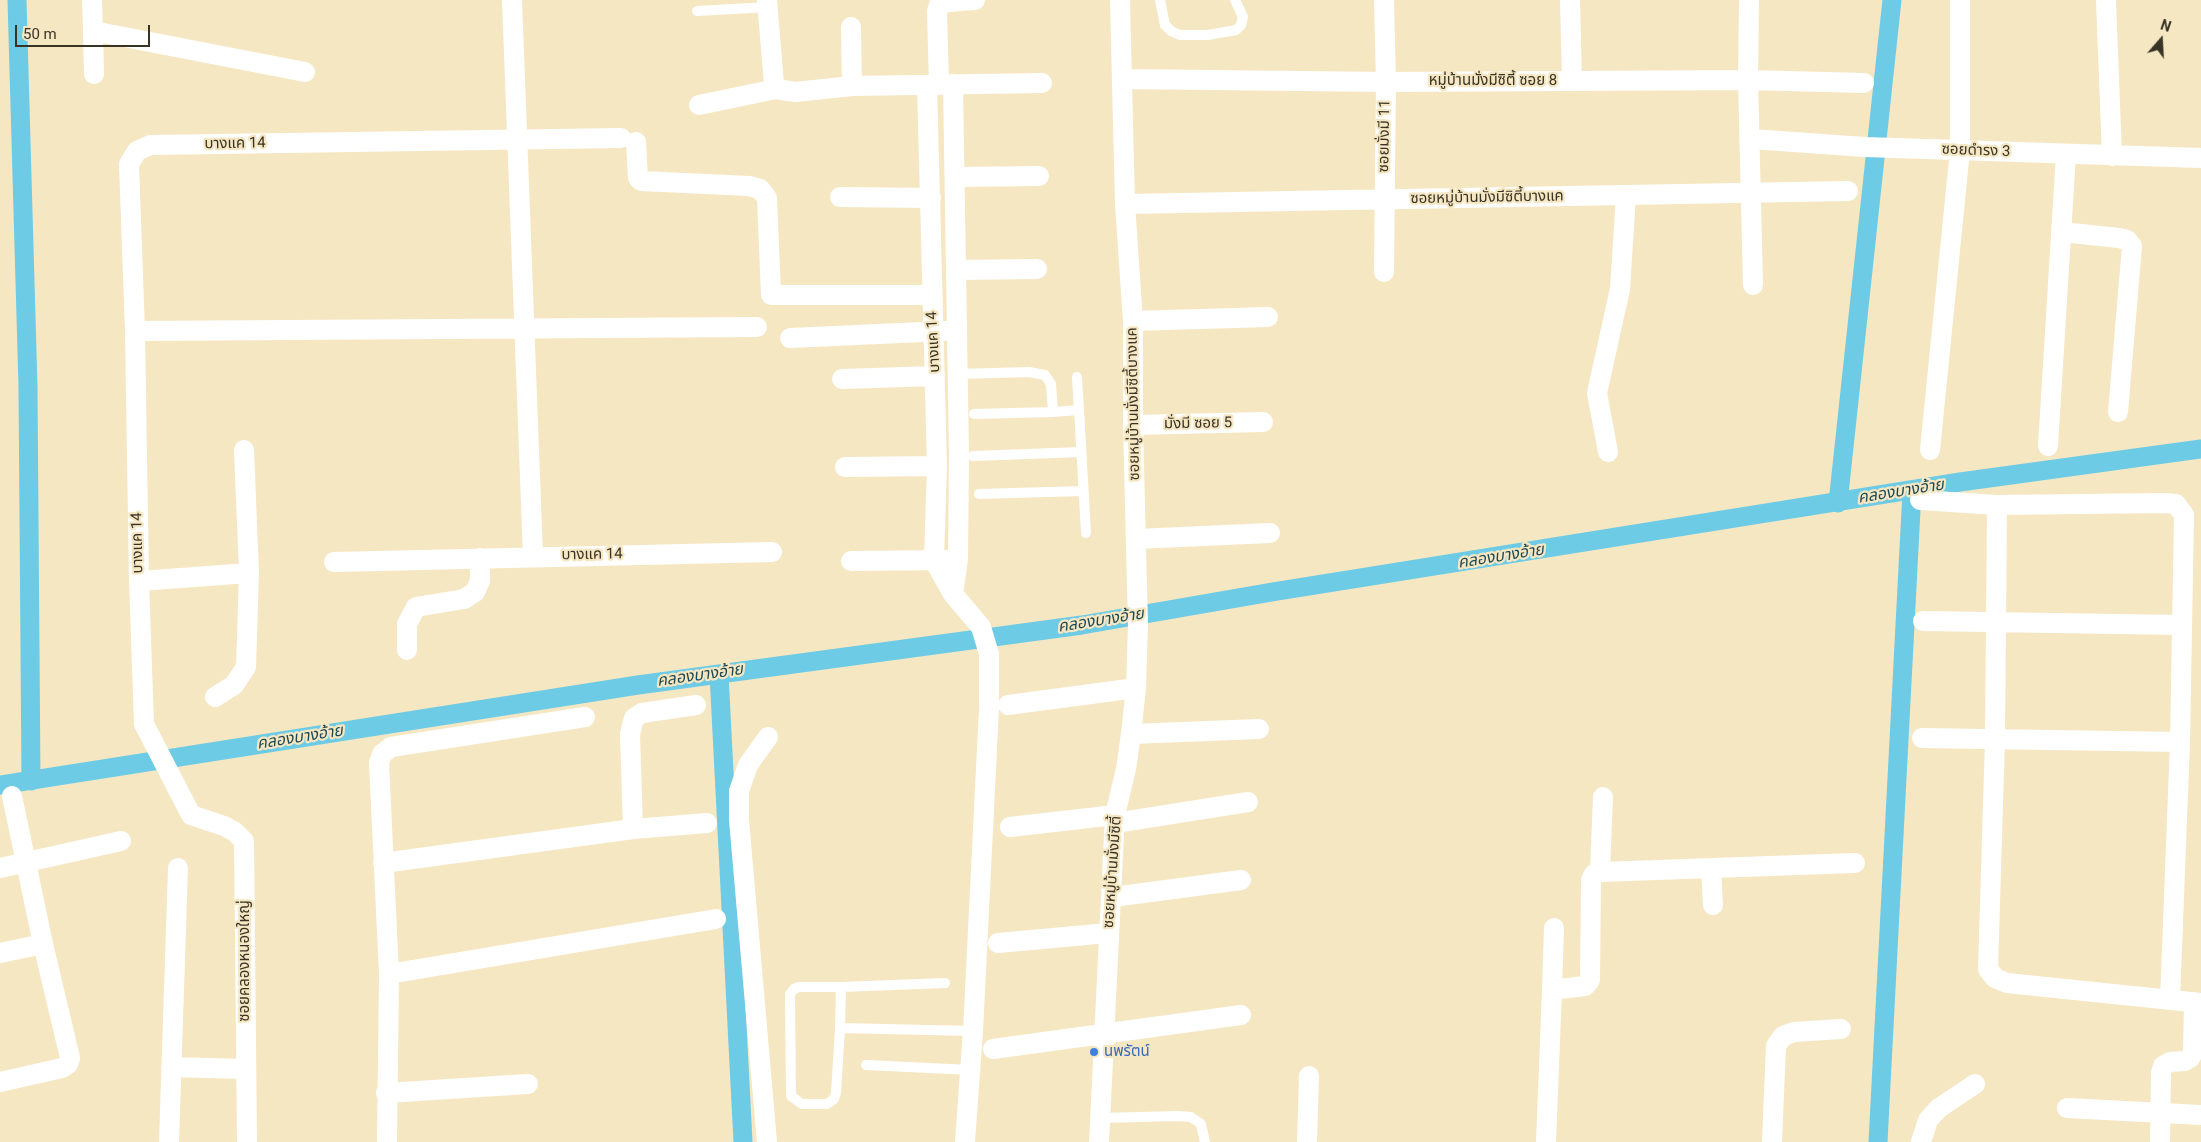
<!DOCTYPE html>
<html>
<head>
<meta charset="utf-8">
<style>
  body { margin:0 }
  #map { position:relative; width:2201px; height:1142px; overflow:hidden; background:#f6e7c3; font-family:Roboto,sans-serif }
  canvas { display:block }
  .north { position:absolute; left:2136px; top:15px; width:50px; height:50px; -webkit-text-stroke:4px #f6e7c3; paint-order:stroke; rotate:19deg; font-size:14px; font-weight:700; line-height:20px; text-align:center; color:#393325 }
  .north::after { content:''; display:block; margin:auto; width:18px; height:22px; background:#393325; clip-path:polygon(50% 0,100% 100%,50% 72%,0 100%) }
  .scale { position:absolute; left:15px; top:25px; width:135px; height:22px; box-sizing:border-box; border:2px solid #393325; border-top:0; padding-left:6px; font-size:15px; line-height:18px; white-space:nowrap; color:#393325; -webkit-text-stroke:4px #f6e7c3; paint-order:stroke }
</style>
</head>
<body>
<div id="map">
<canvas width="2201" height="1142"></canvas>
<div class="north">N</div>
<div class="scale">50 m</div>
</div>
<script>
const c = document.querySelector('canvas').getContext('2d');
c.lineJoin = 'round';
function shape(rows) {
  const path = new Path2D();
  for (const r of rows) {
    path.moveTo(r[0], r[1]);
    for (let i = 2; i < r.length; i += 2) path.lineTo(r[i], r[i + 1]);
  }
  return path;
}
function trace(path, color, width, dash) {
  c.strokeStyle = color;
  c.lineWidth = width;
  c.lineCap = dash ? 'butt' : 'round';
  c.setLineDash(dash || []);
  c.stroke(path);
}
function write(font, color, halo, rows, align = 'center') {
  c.font = font + ' Roboto,"Noto Sans Thai",sans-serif';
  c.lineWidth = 4.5;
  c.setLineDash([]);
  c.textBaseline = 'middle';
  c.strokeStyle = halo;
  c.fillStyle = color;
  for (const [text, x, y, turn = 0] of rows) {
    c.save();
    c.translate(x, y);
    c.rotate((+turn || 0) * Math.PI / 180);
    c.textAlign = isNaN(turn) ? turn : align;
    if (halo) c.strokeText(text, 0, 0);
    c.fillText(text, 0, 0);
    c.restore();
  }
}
trace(shape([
  [17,0,28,387,31,781],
  [1838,503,1892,0],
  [719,674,743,1142],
  [0,785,638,685,1082,625,1272,592,1960,482,2201,449],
  [1878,1142,1912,491]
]), '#6dcbe6', 19);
trace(shape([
  [1160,0,1165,25,1171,31,1180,35,1208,35,1236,30,1241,25,1243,17,1235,0],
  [697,11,768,7],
  [957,374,1029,372,1045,375,1051,384,1053,412,1079,410,1086,533],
  [1077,377,1079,410],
  [974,414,1053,412],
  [973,456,1081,452],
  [979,494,1083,491],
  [945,983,841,987,799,987,794,989,790,994,791,1096,802,1104,827,1104,834,1099,836,1093,840,1028,973,1031],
  [840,1028,841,987],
  [866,1065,971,1070],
  [1101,1118,1178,1116,1191,1117,1201,1124,1205,1142]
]), '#fff', 10);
trace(shape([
  [92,0,93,31,305,72],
  [512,0,533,556],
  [767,0,774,84,776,89,795,92,852,86,1042,83],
  [1570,0,1572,81],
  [1749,0,1748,80,1753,285],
  [2106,0,2112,156],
  [851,27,852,86],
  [93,31,94,74],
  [1122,79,1386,82,1748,80,1864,83],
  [927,85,937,466,934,560,953,594,958,559,959,456,953,84],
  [939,85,937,11,939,5,948,2,975,0],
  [699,105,776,89],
  [1751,139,1865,147,2201,158],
  [636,142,638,178,641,181,749,186,760,189,767,198,771,295,932,295],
  [955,177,1039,176],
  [840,197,931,198],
  [1125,204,1848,191],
  [2062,232,2119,238,2127,240,2132,246,2118,412],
  [956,270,1037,269],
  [1384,272,1386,82,1384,0],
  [1133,321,1268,317],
  [135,331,757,327],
  [790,338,945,331],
  [842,379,935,376],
  [1133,425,1263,422],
  [2048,446,2066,154],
  [1930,450,1960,150,1960,0],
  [1608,452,1597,393,1620,289,1626,195],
  [845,467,937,466],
  [1920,500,1997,505,2164,503,2176,504,2184,515,2180,742,2170,1000],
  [1997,505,1995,739,1988,969,1995,978,2007,983,2201,1003],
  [1136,539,1270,533],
  [851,561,946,560],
  [334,562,772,552],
  [139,581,249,573],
  [953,594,981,627,989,654,989,708,973,1031,965,1142],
  [1923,621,2182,625],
  [407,650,407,624,416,607,464,599,475,592,480,581,480,558],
  [215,697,234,685,246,667,249,573,244,450],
  [1008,705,1136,688],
  [1131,734,1259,729],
  [1922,738,2180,742],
  [1115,823,1248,802],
  [1010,827,1115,815],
  [633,829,707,823],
  [383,863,633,829,630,734,634,718,642,713,696,705],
  [0,868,121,841],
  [1711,869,1713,905],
  [1600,872,1603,797],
  [1113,897,1241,880],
  [998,943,1108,933],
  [0,953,43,944],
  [389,974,716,919],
  [1552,990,1554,928],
  [993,1049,1241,1015],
  [171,1067,245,1069],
  [0,1082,62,1068,68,1064,70,1058,43,944,12,796],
  [386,1093,528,1084],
  [2067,1108,2201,1115],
  [169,1142,178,868],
  [247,1142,244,841,235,832,224,826,191,815,144,724,139,581,135,331,129,164,137,151,150,145,621,138],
  [387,1142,389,974,379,763,382,754,391,747,585,717],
  [767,1142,739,820,739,791,748,765,768,737],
  [1099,1142,1115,815,1126,769,1131,734,1136,688,1138,626,1133,425,1133,321,1125,204,1120,0],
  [1307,1142,1309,1076],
  [1546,1142,1552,990,1585,986,1590,980,1591,880,1594,874,1600,872,1855,863],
  [1772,1142,1776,1046,1783,1036,1794,1032,1841,1029],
  [1921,1142,1928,1120,1939,1108,1975,1084],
  [2160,1142,2161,1073,2163,1066,2170,1062,2185,1061,2190,1058,2193,1053,2194,1002]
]), '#fff', 20);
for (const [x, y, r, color] of [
  [1094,1052,5,"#3f7fe0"]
]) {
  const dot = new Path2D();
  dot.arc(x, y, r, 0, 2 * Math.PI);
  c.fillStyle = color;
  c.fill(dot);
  trace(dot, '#f6e7c3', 2);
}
write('15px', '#393325', '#f6e7c3', [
  ["หมู่บ้านมั่งมีซิตี้ ซอย 8",1493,81],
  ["ซอยมั่งมี 11",1385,136,-89],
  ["บางแค 14",235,144,-1],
  ["ซอยดำรง 3",1976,151,2],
  ["ซอยหมู่บ้านมั่งมีซิตี้บางแค",1487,198,-1],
  ["บางแค 14",934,342,-93],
  ["ซอยหมู่บ้านมั่งมีซิตี้บางแค",1134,404,-91],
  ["มั่งมี ซอย 5",1198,424,-1],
  ["บางแค 14",138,543,-91],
  ["บางแค 14",592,555,-1],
  ["ซอยหมู่บ้านมั่งมีซิตี้",1113,872,-86],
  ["ซอยคลองหนองใหญ่",245,961,-90]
]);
write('15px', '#366cbe', '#f6e7c3', [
  ["นพรัตน์",1104,1052]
], 'left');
write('italic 16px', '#1d4853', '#f6e7c3', [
  ["คลองบางอ้าย",1901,492,-9],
  ["คลองบางอ้าย",1501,557,-9],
  ["คลองบางอ้าย",1101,621,-9],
  ["คลองบางอ้าย",700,676,-8],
  ["คลองบางอ้าย",300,738,-9]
]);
</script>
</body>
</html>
